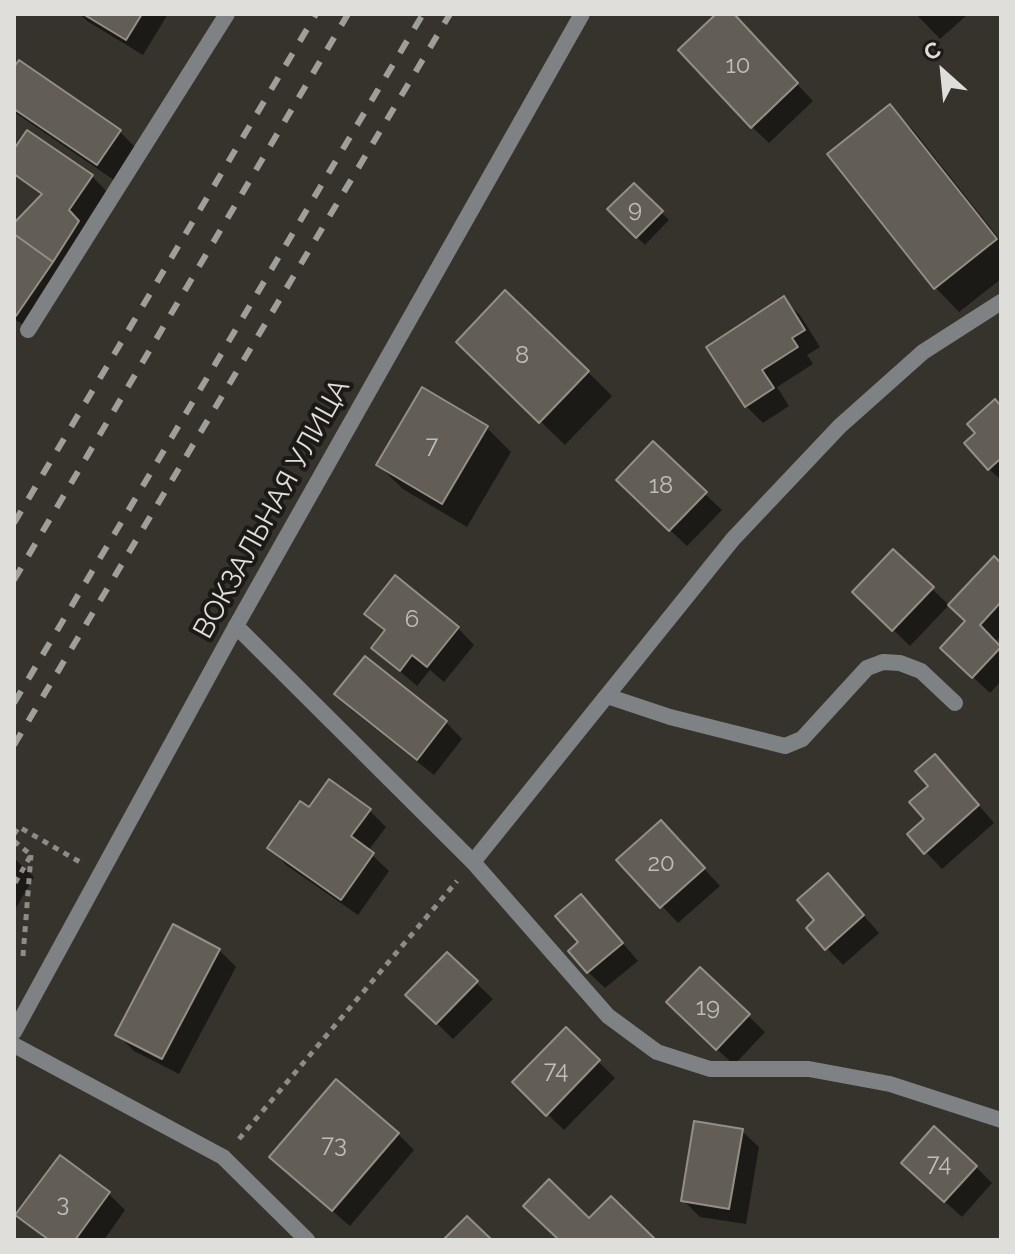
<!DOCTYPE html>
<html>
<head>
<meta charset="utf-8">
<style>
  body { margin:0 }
  #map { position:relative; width:1015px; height:1254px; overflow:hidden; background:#36322c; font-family:Raleway,sans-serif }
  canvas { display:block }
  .frame { position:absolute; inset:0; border:16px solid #e0deda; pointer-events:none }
  .north { position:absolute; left:903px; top:32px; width:80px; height:80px; -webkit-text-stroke:6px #1c1a17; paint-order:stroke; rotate:333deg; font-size:22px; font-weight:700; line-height:32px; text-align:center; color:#e0deda }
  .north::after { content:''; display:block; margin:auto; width:28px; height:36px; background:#e0deda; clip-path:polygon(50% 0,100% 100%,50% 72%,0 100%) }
</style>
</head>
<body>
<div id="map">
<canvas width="1015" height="1254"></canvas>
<div class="frame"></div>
<div class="north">С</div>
</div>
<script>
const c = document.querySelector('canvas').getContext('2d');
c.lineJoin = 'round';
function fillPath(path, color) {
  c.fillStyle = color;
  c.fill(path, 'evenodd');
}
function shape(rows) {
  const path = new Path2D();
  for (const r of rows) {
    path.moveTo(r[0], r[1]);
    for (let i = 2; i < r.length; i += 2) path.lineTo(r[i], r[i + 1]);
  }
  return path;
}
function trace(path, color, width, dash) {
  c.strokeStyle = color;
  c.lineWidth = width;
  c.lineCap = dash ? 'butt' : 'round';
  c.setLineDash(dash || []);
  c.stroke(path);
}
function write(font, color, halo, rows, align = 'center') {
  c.font = font + ' Raleway,sans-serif';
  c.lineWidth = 8;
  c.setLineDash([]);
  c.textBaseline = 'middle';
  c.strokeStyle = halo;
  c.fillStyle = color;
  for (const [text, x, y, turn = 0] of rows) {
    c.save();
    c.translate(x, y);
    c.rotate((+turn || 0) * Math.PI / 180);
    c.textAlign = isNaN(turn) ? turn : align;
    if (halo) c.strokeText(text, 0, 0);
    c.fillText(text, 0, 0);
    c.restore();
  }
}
fillPath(shape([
  [80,14,168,14,143,55,87,21],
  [719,14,731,14,813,101,769,143,752,127],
  [916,14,968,14,940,39],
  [19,63,120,132,136,148,114,180,14,112,14,70],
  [890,107,914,131,1001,241,1001,279,959,312,935,287],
  [14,152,92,176,108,193,33,331,14,319,14,226,42,196,14,174],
  [634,186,669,220,645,245,610,210],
  [783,299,800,315,820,347,807,355,813,364,777,387,789,406,763,423,746,406,708,348],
  [483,366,588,372,612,396,565,445],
  [1001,408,1001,480,989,469],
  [487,428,511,452,467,527,403,489,378,465],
  [705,494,722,510,687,546,635,497],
  [1001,566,1001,636,995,642,1001,648,1001,681,990,693,959,664,967,622],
  [932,589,949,605,910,646,855,592],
  [366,614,458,628,474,645,444,682,430,670,417,686,373,648,385,632],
  [337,694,446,722,462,739,434,775,353,711],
  [951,773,994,823,942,869,926,852,927,819],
  [309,810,369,810,386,827,368,851,389,871,358,915,286,865,270,848],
  [677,839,720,886,678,923,619,860],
  [14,858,34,877,14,911],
  [844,893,879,933,843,965,827,948,817,921],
  [597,913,638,961,605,988,588,972,580,942],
  [219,950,236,967,179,1074,134,1051,118,1035],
  [447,955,493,999,453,1039,408,995],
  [700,970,765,1032,734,1065,685,1019],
  [566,1030,615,1078,564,1130,515,1082],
  [742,1131,759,1147,746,1224,700,1217,683,1200],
  [398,1134,414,1150,350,1226,288,1173],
  [60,1158,109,1194,125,1210,104,1240,46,1240,18,1215],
  [976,1167,992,1183,962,1217,920,1179]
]), '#0007');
const building = shape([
  [83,14,142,14,126,40,83,14],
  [716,14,734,14,798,83,751,128,678,50,716,14],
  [19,60,121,130,97,165,14,109,14,67,19,60],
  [890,104,997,239,934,289,827,154,890,104],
  [27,130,93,175,69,210,79,221,53,262,14,234,14,223,42,194,14,174,14,149,27,130],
  [634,183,663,211,636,238,607,209,634,183],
  [14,234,53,262,16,316,14,315,14,234],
  [505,290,589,371,539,423,456,342,505,290],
  [784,296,805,330,792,338,798,347,762,370,774,388,745,407,706,347,784,296],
  [422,387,488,426,442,504,376,465,422,387],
  [995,399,1001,406,1001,462,999,460,988,470,964,443,975,433,967,424,995,399],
  [653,441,707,492,669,531,616,480,653,441],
  [893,549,934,587,892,631,852,592,893,549],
  [994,556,1001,563,1001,602,980,625,1001,647,972,678,940,648,965,621,948,605,994,556],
  [395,575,459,627,427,667,412,655,400,671,371,648,385,630,364,614,395,575],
  [365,656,447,721,417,760,334,694,365,656],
  [935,754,979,805,924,854,907,834,924,819,909,802,928,786,915,771,935,754],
  [329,779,371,809,351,836,374,853,341,900,267,848,300,801,309,807,329,779],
  [661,820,705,868,660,908,616,860,661,820],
  [828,873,864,915,825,950,806,928,814,920,797,900,828,873],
  [581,894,623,943,587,973,568,951,578,942,555,916,581,894],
  [173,924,220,949,162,1059,115,1035,173,924],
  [447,952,478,981,436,1024,405,995,447,952],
  [700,967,750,1014,716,1050,666,1002,700,967],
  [566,1027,600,1060,546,1116,512,1082,566,1027],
  [336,1079,399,1133,332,1211,269,1157,336,1079],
  [694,1121,743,1129,729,1209,681,1201,694,1121],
  [934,1126,977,1166,944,1202,901,1163,934,1126],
  [60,1155,110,1192,75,1240,49,1240,15,1215,60,1155],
  [549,1179,589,1218,611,1196,656,1240,559,1240,523,1206,549,1179],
  [467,1216,492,1240,443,1240,467,1216]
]);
fillPath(building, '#625e56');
trace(building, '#938e86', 2);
trace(shape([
  [14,834,19,827,80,862],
  [14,841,31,855,14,885],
  [23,956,31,855],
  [239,1139,457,881]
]), '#8f8c88', 5, [6, 6]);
trace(shape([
  [28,330,227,14],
  [236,626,473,862,608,1016,657,1052,710,1069,809,1069,890,1084,1001,1120],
  [607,696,670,717,785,746,802,739,867,668,883,662,900,663,921,671,955,703],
  [14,1045,223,1157,307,1240]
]), '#7e8284', 16);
trace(shape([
  [473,862,733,539,840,426,923,352,1001,302],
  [14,1032,236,626,582,14]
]), '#7e8284', 16);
trace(shape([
  [14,523,316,14],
  [14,580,348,14],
  [14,703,423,14],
  [14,745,450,14]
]), '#a09e99', 6, [14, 14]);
write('24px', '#c0beb9', null, [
  ["10",738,66],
  ["9",635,210],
  ["8",522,356],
  ["7",432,446],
  ["18",661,486],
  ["6",412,620],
  ["20",661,864],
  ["19",708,1008],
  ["74",556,1071],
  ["73",334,1145],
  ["74",939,1164],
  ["3",63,1204]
]);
write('28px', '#e0deda', '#1c1a17', [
  ["ВОКЗАЛЬНАЯ УЛИЦА",272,509,-61]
]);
</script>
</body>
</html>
